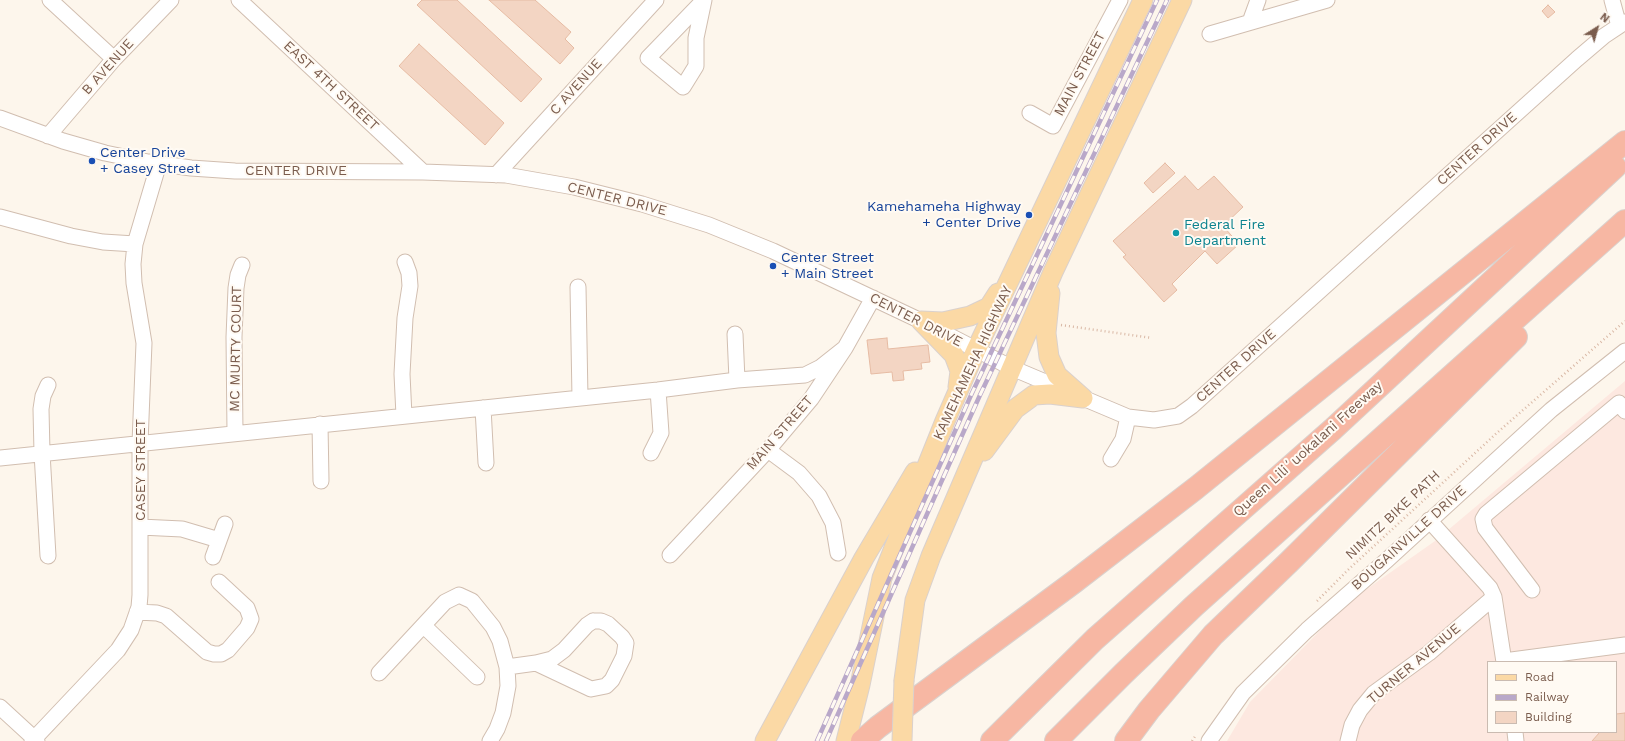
<!DOCTYPE html>
<html>
<head>
<meta charset="utf-8">
<style>
  body { margin:0 }
  #map { position:relative; width:1625px; height:741px; overflow:hidden; background:#fdf6ec; font-family:"Work Sans",sans-serif }
  canvas { display:block }
  .legend { position:absolute; left:1487px; top:661px; width:130px; height:72px; box-sizing:border-box; background:#fffaf3; border:1px solid #cabbb1; margin:0; padding:5px 7px; list-style:none; font-size:12px; color:#7a5c4d }
  .legend li { display:flex; align-items:center; gap:8px; height:20px }
  .legend b { width:20px; border:1px solid #cabbb1 }
  .north { position:absolute; left:1577px; top:8px; width:40px; height:40px; -webkit-text-stroke:3px #fffaf3; paint-order:stroke; rotate:37deg; font-size:11px; font-weight:700; line-height:16px; text-align:center; color:#7a5c4d }
  .north::after { content:''; display:block; margin:auto; width:14px; height:18px; background:#7a5c4d; clip-path:polygon(50% 0,100% 100%,50% 72%,0 100%) }
</style>
</head>
<body>
<div id="map">
<canvas width="1625" height="741"></canvas>
<ul class="legend">
<li><b style="height:5px;background:#fbd9a5"></b>Road</li>
<li><b style="height:5px;background:#b9a8c9"></b>Railway</li>
<li><b style="height:11px;background:#f3d5c3"></b>Building</li>
</ul>
<div class="north">N</div>
</div>
<script>
const c = document.querySelector('canvas').getContext('2d');
c.lineJoin = 'round';
function fillPath(path, color) {
  c.fillStyle = color;
  c.fill(path, 'evenodd');
}
function shape(rows) {
  const path = new Path2D();
  for (const r of rows) {
    path.moveTo(r[0], r[1]);
    for (let i = 2; i < r.length; i += 2) path.lineTo(r[i], r[i + 1]);
  }
  return path;
}
function trace(path, color, width, dash) {
  c.strokeStyle = color;
  c.lineWidth = width;
  c.lineCap = dash ? 'butt' : 'round';
  c.setLineDash(dash || []);
  c.stroke(path);
}
function write(font, color, halo, rows, align = 'center') {
  c.font = font + ' "Work Sans",sans-serif';
  c.lineWidth = 4;
  c.setLineDash([]);
  c.textBaseline = 'middle';
  c.strokeStyle = halo;
  c.fillStyle = color;
  for (const [text, x, y, turn = 0] of rows) {
    c.save();
    c.translate(x, y);
    c.rotate((+turn || 0) * Math.PI / 180);
    c.textAlign = isNaN(turn) ? turn : align;
    if (halo) c.strokeText(text, 0, 0);
    c.fillText(text, 0, 0);
    c.restore();
  }
}
fillPath(shape([
  [1625,381,1625,741,1227,741,1250,702,1347,603,1435,541],
  [1488,662,1616,662,1616,732,1488,732]
]), '#fde8e0');
const building = shape([
  [422,0,457,0,542,79,521,102,417,5,422,0],
  [489,0,535,0,571,32,565,39,574,48,560,64,489,0],
  [1548,5,1555,12,1548,18,1542,11,1548,5],
  [419,44,504,123,485,145,399,66,419,44],
  [1165,163,1175,173,1153,193,1144,183,1165,163],
  [1185,176,1198,190,1214,176,1243,207,1223,226,1239,244,1217,264,1205,251,1172,284,1177,290,1164,302,1123,257,1126,255,1113,241,1185,176],
  [887,338,888,349,928,345,930,362,921,363,922,369,903,371,904,380,893,381,892,372,871,374,867,340,887,338],
  [1625,713,1625,741,1592,741,1600,732,1616,732,1616,714,1625,713]
]);
fillPath(building, '#f3d5c3');
trace(building, '#e6bba3', 1);
const minor = shape([
  [50,0,114,59],
  [239,0,423,172],
  [704,0,696,38,696,66,683,87,648,58,704,0],
  [1612,0,1619,26],
  [1250,22,1258,0],
  [1210,34,1327,0],
  [1030,113,1053,126,1120,0],
  [0,118,63,141,105,153,148,162,191,168,235,171,423,172,506,175,574,187,642,204,709,225,773,251,921,321,1012,368,1128,417,1154,420,1178,416,1192,406,1577,59,1604,36,1625,22],
  [48,136,114,59,171,0],
  [496,175,656,0],
  [0,217,71,236,103,242,135,244],
  [578,287,580,398],
  [735,334,737,380],
  [483,408,486,463],
  [404,416,402,374,405,318,410,286,409,273,405,262],
  [320,424,321,481],
  [235,433,234,337,236,288,238,275,242,265],
  [768,450,799,473,819,496,833,523,838,553],
  [651,453,661,433,658,390],
  [0,458,658,390,737,380,805,375,821,367,845,348],
  [1111,459,1123,439,1128,417],
  [1429,520,1490,588,1494,597,1504,662],
  [140,527,182,529,219,540],
  [670,555,768,450,811,399,845,348,873,298],
  [48,556,42,453,41,409,43,396,48,385],
  [213,557,225,524],
  [1532,590,1485,528,1483,519,1486,514,1619,403,1625,411],
  [137,612,157,613,166,616,207,652,214,654,221,654,228,650,247,628,251,619,247,608,219,582],
  [593,621,601,621,608,624,622,637,626,643,624,656,612,680,606,686,591,689,536,663,552,659,564,650,587,625,593,621],
  [424,626,477,677],
  [1504,661,1625,645],
  [507,667,536,663],
  [379,673,445,602,459,595,472,601,493,627,500,641,507,667,508,686,503,713,497,729,490,741],
  [0,707,37,741],
  [1515,732,1516,741],
  [32,741,118,650,131,630,139,607,140,595,140,443,144,343,134,283,133,264,135,244,159,163],
  [1209,741,1243,693,1307,630,1387,560,1551,410,1625,351],
  [1348,741,1352,725,1360,710,1374,693,1429,653,1494,597]
]);
const major = shape([
  [1050,293,1046,333,1049,357,1057,375,1083,398],
  [921,321,943,322,970,316,989,307,998,293],
  [921,321,954,355,960,371,958,387],
  [984,451,1015,409,1034,395,1050,394,1083,398],
  [904,680,915,600,931,556,1053,272,1182,0],
  [765,741,864,558,915,472],
  [846,741,860,685,882,578,945,421,976,350,1143,0]
]);
const highway = shape([
  [862,741,878,727,1074,582,1196,488,1625,142],
  [992,741,1095,639,1333,429,1615,167],
  [1056,741,1124,673,1194,606,1625,221],
  [1126,741,1149,710,1213,635,1289,562,1516,337]
]);
trace(minor, '#d1beb0', 17);
trace(major, '#dad1cd', 21);
trace(highway, '#dad1cd', 24);
trace(shape([
  [1061,325,1152,338],
  [1317,601,1349,569,1499,431,1625,321],
  [1192,741,1196,735]
]), '#d9b8a5', 2.5, [1, 3]);
trace(minor, '#fff', 15);
trace(major, '#fbd9a5', 19);
trace(highway, '#f7b7a3', 22);
const rail = shape([
  [817,741,972,393,1157,0],
  [826,741,980,395,1167,0]
]);
trace(rail, '#b9a8c9', 4.5);
trace(rail, '#fffaf3', 3, [9]);
const majorBridge = shape([
  [902,741,904,680]
]);
trace(majorBridge, '#dad1cd', 21, []);
trace(majorBridge, '#fbd9a5', 19);
for (const [x, y, r, color] of [
  [92,161,4,"#1a4fb4"],
  [1029,215,4,"#1a4fb4"],
  [1176,233,4,"#0f9aa8"],
  [773,266,4,"#1a4fb4"]
]) {
  const dot = new Path2D();
  dot.arc(x, y, r, 0, 2 * Math.PI);
  c.fillStyle = color;
  c.fill(dot);
  trace(dot, '#fffaf3', 1.5);
}
write('14px', '#7a5c4d', '#fffaf3', [
  ["B AVENUE",108,67,-48],
  ["MAIN STREET",1080,74,-62],
  ["EAST 4TH STREET",331,86,43],
  ["C AVENUE",576,87,-48],
  ["CENTER DRIVE",1477,149,-42],
  ["CENTER DRIVE",296,171],
  ["CENTER DRIVE",617,199,14],
  ["CENTER DRIVE",916,320,27],
  ["MC MURTY COURT",236,349,-89],
  ["KAMEHAMEHA HIGHWAY",973,363,-65],
  ["CENTER DRIVE",1236,366,-42],
  ["MAIN STREET",780,433,-49],
  ["Queen Liliʻuokalani Freeway",1308,449,-42],
  ["CASEY STREET",141,470,-90],
  ["NIMITZ BIKE PATH",1393,515,-43],
  ["BOUGAINVILLE DRIVE",1409,538,-42],
  ["TURNER AVENUE",1414,664,-40]
]);
write('14px', '#164399', '#fffaf3', [
  ["Center Drive",100,153],
  ["+ Casey Street",100,169],
  ["Kamehameha Highway",1021,207,"right"],
  ["+ Center Drive",1021,223,"right"],
  ["Center Street",781,258],
  ["+ Main Street",781,274]
], 'left');
write('14px', '#0d838f', '#fffaf3', [
  ["Federal Fire",1184,225],
  ["Department",1184,241]
], 'left');
</script>
</body>
</html>
